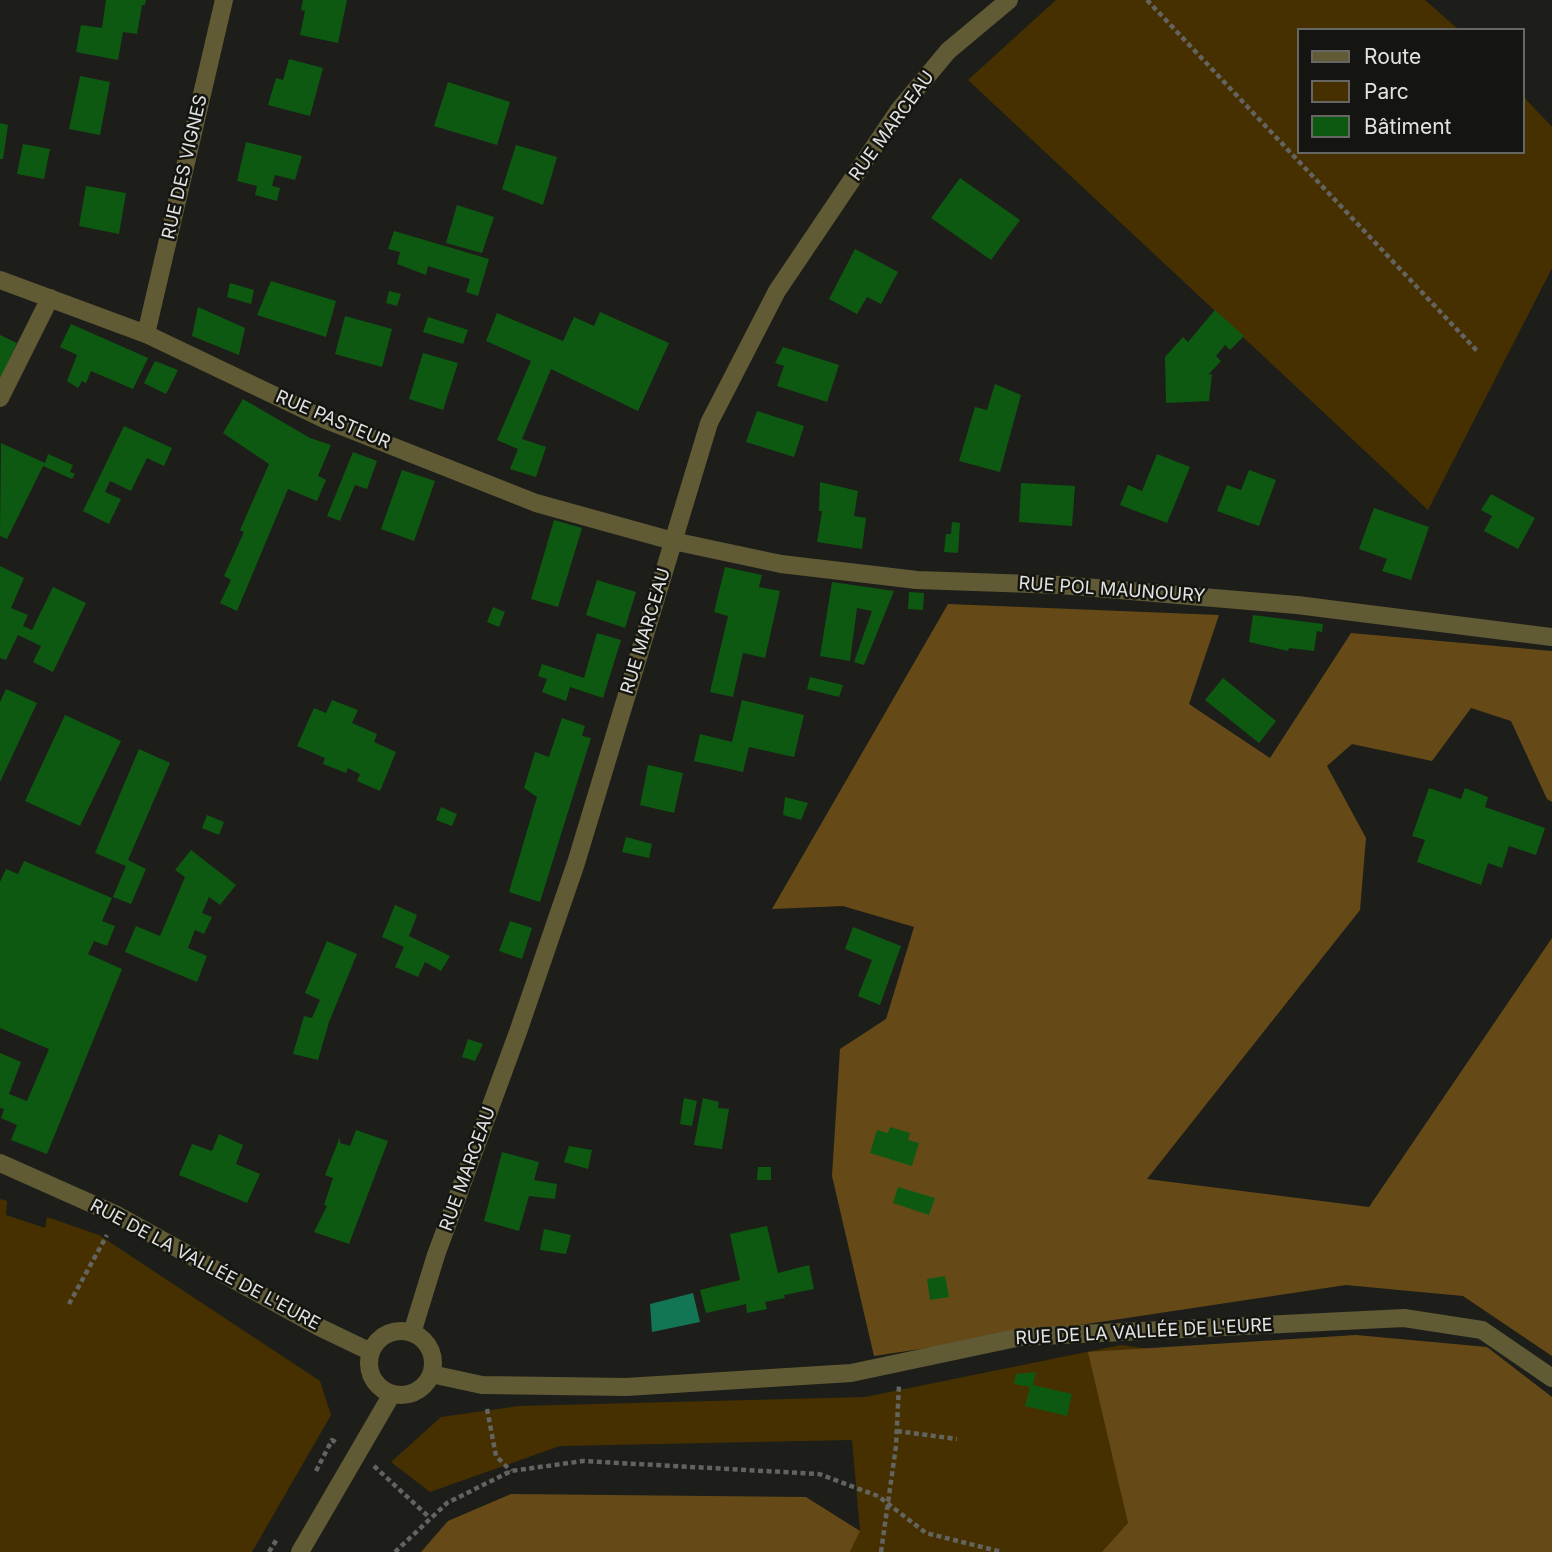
<!DOCTYPE html>
<html>
<head>
<meta charset="utf-8">
<style>
  body { margin:0 }
  #map { position:relative; width:1552px; height:1552px; overflow:hidden; background:#1d1e1a; font-family:Inter,sans-serif }
  canvas { display:block }
  .legend { position:absolute; left:1297px; top:28px; width:228px; height:126px; box-sizing:border-box; background:#141511; border:2px solid #666764; margin:0; padding:9px 12px; list-style:none; font-size:21px; color:#e2e3e0 }
  .legend li { display:flex; align-items:center; gap:14px; height:35px }
  .legend b { width:35px; border:2px solid #666764 }
</style>
</head>
<body>
<div id="map">
<canvas width="1552" height="1552"></canvas>
<ul class="legend">
<li><b style="height:9px;background:#615b35"></b>Route</li>
<li><b style="height:19px;background:#473000"></b>Parc</li>
<li><b style="height:19px;background:#0e5911"></b>Bâtiment</li>
</ul>
</div>
<script>
const c = document.querySelector('canvas').getContext('2d');
c.lineJoin = 'round';
function fillPath(path, color) {
  c.fillStyle = color;
  c.fill(path, 'evenodd');
}
function shape(rows) {
  const path = new Path2D();
  for (const r of rows) {
    if (r.length === 3) {
      path.moveTo(r[0] + r[2], r[1]);
      path.arc(r[0], r[1], r[2], 0, 2 * Math.PI);
      continue;
    }
    path.moveTo(r[0], r[1]);
    for (let i = 2; i < r.length; i += 2) path.lineTo(r[i], r[i + 1]);
  }
  return path;
}
function trace(path, color, width, dash) {
  c.strokeStyle = color;
  c.lineWidth = width;
  c.lineCap = dash ? 'butt' : 'round';
  c.setLineDash(dash || []);
  c.stroke(path);
}
function write(font, color, halo, rows, align = 'center') {
  c.font = font + ' Inter,sans-serif';
  c.lineWidth = 5;
  c.setLineDash([]);
  c.textBaseline = 'middle';
  c.strokeStyle = halo;
  c.fillStyle = color;
  for (const [text, x, y, turn = 0] of rows) {
    c.save();
    c.translate(x, y);
    c.rotate((+turn || 0) * Math.PI / 180);
    c.textAlign = isNaN(turn) ? turn : align;
    if (halo) c.strokeText(text, 0, 0);
    c.fillText(text, 0, 0);
    c.restore();
  }
}
fillPath(shape([
  [1056,0,1425,0,1459,30,1298,30,1298,152,1522,152,1522,95,1552,127,1552,268,1428,510,968,80],
  [0,1199,7,1201,6,1215,45,1228,47,1217,99,1235,320,1381,331,1415,252,1552,0,1552],
  [1121,1345,1412,1385,1552,1552,850,1552,860,1530,852,1440,560,1446,430,1492,391,1462,441,1417,519,1406,865,1397]
]), '#473000');
fillPath(shape([
  [948,604,1219,615,1189,704,1270,758,1351,633,1552,651,1552,802,1547,799,1511,721,1471,708,1432,761,1352,744,1327,766,1366,838,1360,910,1147,1179,1369,1207,1552,938,1552,1356,1463,1296,1346,1285,874,1356,832,1176,840,1049,886,1019,914,927,843,906,772,909],
  [1356,1335,1487,1347,1552,1397,1552,1552,1102,1552,1128,1523,1088,1352],
  [511,1494,806,1497,860,1531,850,1552,421,1552,448,1521]
]), '#654a17');
fillPath(shape([
  [693,1293,700,1322,652,1332,650,1304]
]), '#127554');
fillPath(shape([
  [106,0,146,0,145,5,142,5,137,34,123,32,118,60,76,52,81,25,102,28],
  [303,0,347,0,338,43,300,35,305,11,301,10],
  [289,59,323,68,310,116,268,105,276,78,283,80],
  [80,76,110,82,100,135,69,129],
  [448,82,510,102,497,145,434,126],
  [0,123,8,125,3,159,0,159],
  [246,142,302,156,295,180,275,175,272,186,280,188,277,201,255,195,257,186,237,181],
  [23,144,50,149,44,179,17,174],
  [516,145,557,157,543,205,502,189],
  [960,178,1020,220,991,260,931,218],
  [86,186,126,193,119,234,79,226],
  [457,205,494,217,482,253,446,243],
  [394,231,489,259,478,296,466,292,470,279,428,266,426,275,397,264,400,252,388,249],
  [855,249,898,272,881,304,867,297,857,314,829,299],
  [271,281,336,301,326,337,257,315],
  [230,283,254,290,251,304,227,297],
  [389,291,401,294,397,306,386,303],
  [198,307,245,328,239,355,192,336],
  [1215,310,1244,336,1230,350,1225,345,1216,356,1221,361,1208,375,1212,374,1209,401,1166,403,1165,357,1183,337,1188,342],
  [600,312,669,343,638,411,551,369,522,439,546,447,536,477,510,469,518,449,497,440,531,361,486,341,497,313,563,341,574,317,594,326],
  [345,316,392,329,382,367,335,354],
  [428,317,468,330,463,344,423,332],
  [71,324,148,358,133,389,91,371,86,383,82,381,78,388,67,381,77,355,60,347],
  [0,335,17,343,0,380],
  [783,347,839,365,827,402,777,386,784,366,775,363],
  [423,353,458,363,443,410,409,399],
  [155,361,178,370,166,394,144,383],
  [995,384,1021,395,1000,472,959,461,975,407,987,410],
  [243,399,310,438,331,445,318,476,326,480,317,501,288,489,237,611,220,603,231,580,224,576,244,532,240,530,269,464,223,433],
  [757,411,804,426,794,457,746,442],
  [124,426,172,448,164,466,147,458,131,491,110,481,105,492,121,499,109,524,83,511],
  [1,443,45,463,48,454,73,465,70,472,75,474,72,479,43,466,7,539,0,536],
  [353,452,377,461,367,489,355,485,340,521,327,516],
  [1157,454,1190,467,1167,523,1120,505,1128,485,1142,491],
  [402,470,435,481,414,541,381,529],
  [1249,470,1276,480,1259,526,1217,511,1227,485,1241,490],
  [820,482,858,491,854,516,866,518,862,549,817,542,822,511,819,511],
  [1021,483,1075,486,1072,526,1019,522],
  [1491,494,1535,518,1518,549,1484,531,1492,516,1481,510],
  [1374,508,1429,527,1411,580,1382,571,1387,559,1359,549],
  [554,520,582,528,558,607,531,599],
  [952,522,960,523,958,553,944,552,946,534,951,534],
  [0,566,24,578,11,608,28,615,23,626,32,630,53,587,86,603,53,672,33,662,41,646,18,635,6,660,0,658],
  [725,567,762,575,759,587,780,591,765,658,743,653,733,697,710,692,728,616,714,612],
  [597,580,636,592,625,628,586,615],
  [832,582,894,591,864,665,854,662,872,611,857,608,850,661,820,656],
  [909,592,924,593,923,610,908,609],
  [493,607,505,612,499,627,487,622],
  [1253,615,1323,624,1322,632,1317,631,1314,651,1289,648,1288,651,1249,642],
  [597,633,621,640,603,698,570,687,566,701,542,692,547,679,538,676,542,664,584,678],
  [810,677,843,685,839,697,807,689],
  [1223,678,1276,721,1259,743,1205,700],
  [6,689,37,703,0,782,0,702],
  [332,700,358,710,352,723,377,734,374,742,396,752,380,791,357,781,360,774,348,768,346,773,323,764,325,758,297,746,314,708,326,713],
  [742,700,804,715,794,757,749,747,743,772,694,761,700,734,732,742],
  [65,715,121,741,80,826,25,801],
  [562,718,585,726,582,736,591,738,540,902,509,892,537,797,524,788,535,752,549,757],
  [139,749,170,763,128,860,146,869,131,904,113,897,126,866,95,853],
  [648,765,683,773,674,813,640,805],
  [1429,788,1461,799,1465,788,1488,797,1485,807,1545,828,1536,855,1509,846,1502,868,1488,863,1481,885,1417,862,1425,840,1412,836],
  [785,797,808,803,801,820,783,815],
  [441,807,457,814,452,826,436,820],
  [207,815,224,822,219,835,202,828],
  [626,837,652,844,649,858,622,852],
  [191,850,236,885,220,905,209,897,202,913,212,917,204,934,195,930,188,948,207,956,197,982,125,952,136,926,160,936,185,877,175,870],
  [24,861,112,898,102,921,115,926,107,946,94,941,88,954,122,969,47,1154,11,1140,17,1125,1,1118,4,1109,0,1108,0,1053,21,1062,9,1094,27,1101,49,1049,0,1028,0,882,6,869,18,874],
  [395,905,417,915,409,936,450,956,441,971,425,962,418,977,395,967,404,947,382,937],
  [510,921,532,928,522,959,499,951],
  [853,927,901,946,880,1005,858,996,872,960,845,949],
  [327,941,357,954,329,1022,318,1060,293,1054,304,1016,312,1018,320,1000,305,993],
  [468,1039,483,1044,475,1061,462,1057],
  [684,1098,697,1101,692,1126,680,1124],
  [703,1098,719,1102,718,1108,729,1109,722,1149,694,1145],
  [890,1127,910,1133,908,1140,919,1143,912,1166,870,1153,877,1130,888,1133],
  [356,1130,388,1141,349,1244,314,1232,327,1206,324,1205,333,1178,325,1175,340,1137,340,1143,350,1146],
  [219,1134,243,1145,236,1164,260,1174,247,1203,179,1175,192,1144,212,1151],
  [569,1146,592,1150,588,1169,564,1162],
  [502,1152,539,1162,534,1180,557,1184,555,1199,529,1196,519,1231,484,1221],
  [758,1167,771,1167,771,1180,757,1180],
  [898,1187,935,1198,929,1215,893,1203],
  [767,1226,778,1273,809,1265,814,1289,784,1295,785,1298,765,1302,767,1309,747,1313,746,1304,706,1313,700,1290,740,1280,730,1234],
  [544,1229,571,1235,566,1254,540,1250],
  [945,1276,949,1297,930,1300,927,1279],
  [1036,1372,1033,1385,1072,1394,1067,1416,1025,1406,1030,1387,1014,1384,1016,1374]
]), '#0e5911');
trace(shape([
  [1147,0,1479,353],
  [69,1304,107,1235],
  [487,1409,496,1456,511,1471],
  [897,1431,957,1439],
  [374,1466,430,1518],
  [316,1471,332,1440,337,1443],
  [269,1552,277,1539],
  [395,1552,447,1503,511,1471,583,1461,819,1474,878,1496,926,1533,1002,1552],
  [881,1552,896,1446,899,1385]
]), '#636460', 4.5, [5, 3.5]);
trace(shape([
  [0,398,50,298]
]), '#615b35', 18);
trace(shape([
  [146,334,224,0]
]), '#615b35', 18);
trace(shape([
  [0,280,146,334,326,420,536,503,673,541,781,564,917,580,1060,585,1297,605,1552,637],
  [0,1163,117,1215,319,1327,371,1352],
  [401,1363,32],
  [412,1333,436,1255,518,1032,576,863,709,423,777,291,899,110,948,51,1009,0],
  [431,1374,482,1385,626,1387,851,1373,1021,1337,1404,1318,1482,1330,1552,1378],
  [300,1552,392,1394]
]), '#615b35', 18);
write('18px', '#e2e3e0', '#141511', [
  ["RUE MARCEAU",892,126,-54],
  ["RUE DES VIGNES",185,167,-77],
  ["RUE PASTEUR",333,420,23],
  ["RUE POL MAUNOURY",1112,590,4],
  ["RUE MARCEAU",646,631,-73],
  ["RUE MARCEAU",468,1169,-70],
  ["RUE DE LA VALLÉE DE L'EURE",205,1265,28],
  ["RUE DE LA VALLÉE DE L'EURE",1144,1332,-3]
]);
</script>
</body>
</html>
